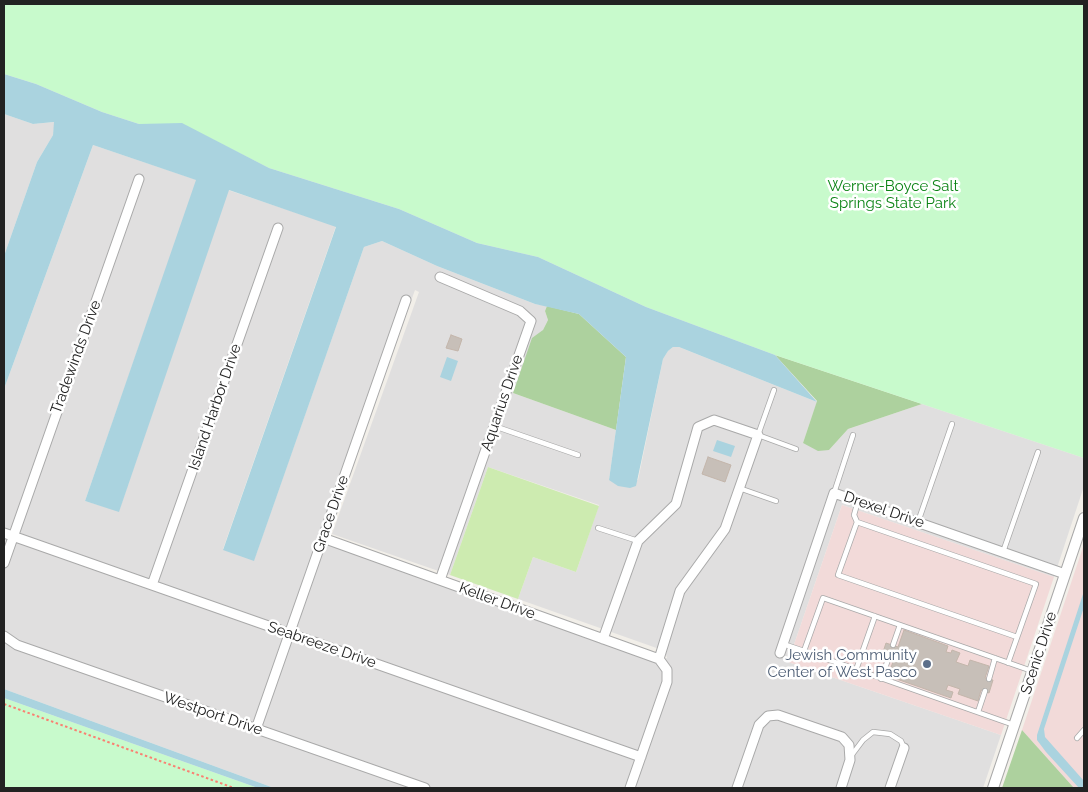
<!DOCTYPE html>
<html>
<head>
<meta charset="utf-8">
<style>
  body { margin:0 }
  #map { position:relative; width:1088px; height:792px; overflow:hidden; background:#f2efe9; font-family:Raleway,sans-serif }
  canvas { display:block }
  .frame { position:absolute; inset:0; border:5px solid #222; pointer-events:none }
</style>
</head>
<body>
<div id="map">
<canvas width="1088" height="792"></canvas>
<div class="frame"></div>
</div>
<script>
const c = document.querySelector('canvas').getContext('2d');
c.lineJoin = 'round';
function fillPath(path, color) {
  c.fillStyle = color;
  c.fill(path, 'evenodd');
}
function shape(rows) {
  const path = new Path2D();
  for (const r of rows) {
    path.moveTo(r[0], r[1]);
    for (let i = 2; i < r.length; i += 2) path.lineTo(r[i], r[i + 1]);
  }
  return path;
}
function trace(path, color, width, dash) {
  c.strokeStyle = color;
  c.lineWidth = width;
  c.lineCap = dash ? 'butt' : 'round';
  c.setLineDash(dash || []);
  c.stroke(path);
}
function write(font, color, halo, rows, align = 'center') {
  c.font = font + ' Raleway,sans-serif';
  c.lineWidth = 5;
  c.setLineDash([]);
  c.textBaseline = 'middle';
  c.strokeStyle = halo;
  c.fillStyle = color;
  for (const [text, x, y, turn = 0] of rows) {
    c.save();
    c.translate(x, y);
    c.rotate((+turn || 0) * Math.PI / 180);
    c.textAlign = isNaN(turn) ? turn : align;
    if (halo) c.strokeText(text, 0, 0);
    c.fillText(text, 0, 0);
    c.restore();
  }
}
fillPath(shape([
  [4,114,33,124,55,122,53,135,37,162,4,256],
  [93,145,197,180,85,501,119,511,228,190,336,226,223,549,254,560,364,247,382,241,437,266,535,304,547,306,545,311,548,320,513,393,616,430,609,480,638,480,663,359,668,351,673,347,679,347,817,402,803,443,829,450,848,429,922,404,1084,458,1084,486,1054,577,842,505,788,662,1001,735,983,788,274,788,4,689,4,389],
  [415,290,419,292,332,534,450,575,488,467,599,505,576,572,533,557,518,599,665,651,667,658,662,659,330,540,327,532]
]), '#e0dfdf');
fillPath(shape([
  [842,505,1054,577,1001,735,788,662],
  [1084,544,1084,788,1074,788,1022,730]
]), '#f2dad9');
fillPath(shape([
  [488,467,599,506,576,572,533,557,518,599,450,575]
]), '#cdebb0');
fillPath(shape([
  [547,306,579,314,626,357,616,430,513,393,532,338,543,330,548,320,545,311],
  [775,355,922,404,848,429,829,450,818,451,803,443,817,401],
  [1022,730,1074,788,1002,788]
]), '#add19e');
fillPath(shape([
  [4,4,1084,4,1084,458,775,355,646,307,538,257,477,243,399,209,269,168,184,125,139,124,102,112,36,84,4,74],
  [4,698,258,788,4,788]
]), '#c8facc');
fillPath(shape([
  [4,74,36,84,102,112,139,124,182,123,269,168,399,209,477,243,538,257,646,307,775,355,817,402,679,347,673,347,668,351,663,359,636,486,630,488,618,486,609,480,626,357,579,314,535,304,437,266,382,241,364,247,254,561,223,550,336,227,229,190,119,512,85,501,196,180,93,145,4,389,4,256,37,162,53,135,54,122,33,124,4,114],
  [447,357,458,361,451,381,440,377],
  [717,440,735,446,731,457,713,451],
  [1084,591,1084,607,1044,729,1045,737,1084,781,1084,788,1079,788,1046,752,1037,740,1037,735],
  [4,689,274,788,258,788,4,698]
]), '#aad3df');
const building = shape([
  [451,335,462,339,458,351,446,348,451,335],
  [708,457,731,465,725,482,702,474,708,457],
  [904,630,948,646,946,652,951,653,952,650,960,653,956,662,968,666,970,660,989,666,985,678,993,680,989,693,981,690,978,701,958,694,960,689,948,685,946,690,953,692,951,698,888,676,894,659,882,655,886,643,898,647,904,630]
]);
fillPath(building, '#c7bfb8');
trace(building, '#c4b6ab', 1);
const service = shape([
  [774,390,758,435,796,449],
  [494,426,578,455],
  [739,488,776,501],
  [834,493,853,435],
  [857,522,854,515,858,501],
  [918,522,952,424],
  [598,528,638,541],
  [1003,552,1038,452],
  [783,644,804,651],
  [893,645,900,625],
  [1008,663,1036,584,857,522,838,575,1017,637],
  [856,670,875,616],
  [881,679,889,657],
  [989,679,995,658],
  [978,712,985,691],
  [1014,725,804,651,823,598,1032,671],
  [1077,738,1084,730],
  [851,756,863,740,873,732,890,734,901,741,904,748]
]);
const minor = shape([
  [440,277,520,311,531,321,440,580],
  [4,533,641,757],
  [323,538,659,659,667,670,667,682,630,788],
  [4,563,139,179],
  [152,585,278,228],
  [4,636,17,645,425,788],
  [603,639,638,541,676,504,698,427,714,420,758,435,725,529,680,591,659,659],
  [780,653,834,493,1065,574],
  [256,729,406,300],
  [737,788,759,725,768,716,778,715,842,737,849,745,850,760,841,788],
  [890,788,904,748]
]);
const tertiary = shape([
  [993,788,1084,518]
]);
trace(service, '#a9a9a9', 6);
trace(minor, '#a9a9a9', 11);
trace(tertiary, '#a9a9a9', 12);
trace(shape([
  [4,704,234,788]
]), '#fa8072', 2, [2.5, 2.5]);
trace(service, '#fff', 4.5);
trace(minor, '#fff', 9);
trace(tertiary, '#fff', 10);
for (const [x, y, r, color] of [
  [927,664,5,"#5c6f8a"]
]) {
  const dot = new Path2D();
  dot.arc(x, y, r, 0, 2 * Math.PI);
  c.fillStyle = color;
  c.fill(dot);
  trace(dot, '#fff', 2);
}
write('15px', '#0c8416', '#fff', [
  ["Werner-Boyce Salt",893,186],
  ["Springs State Park",893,203]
]);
write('15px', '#222', '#fff', [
  ["Tradewinds Drive",76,357,-70],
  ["Aquarius Drive",502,403,-71],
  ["Island Harbor Drive",215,407,-71],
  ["Drexel Drive",884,510,19],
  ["Grace Drive",331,514,-71],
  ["Keller Drive",497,601,20],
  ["Seabreeze Drive",322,645,19],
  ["Scenic Drive",1039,653,-72],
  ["Westport Drive",213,714,19]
]);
write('15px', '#4e5e75', '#fff', [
  ["Jewish Community",917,655],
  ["Center of West Pasco",917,672]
], 'right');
</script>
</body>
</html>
